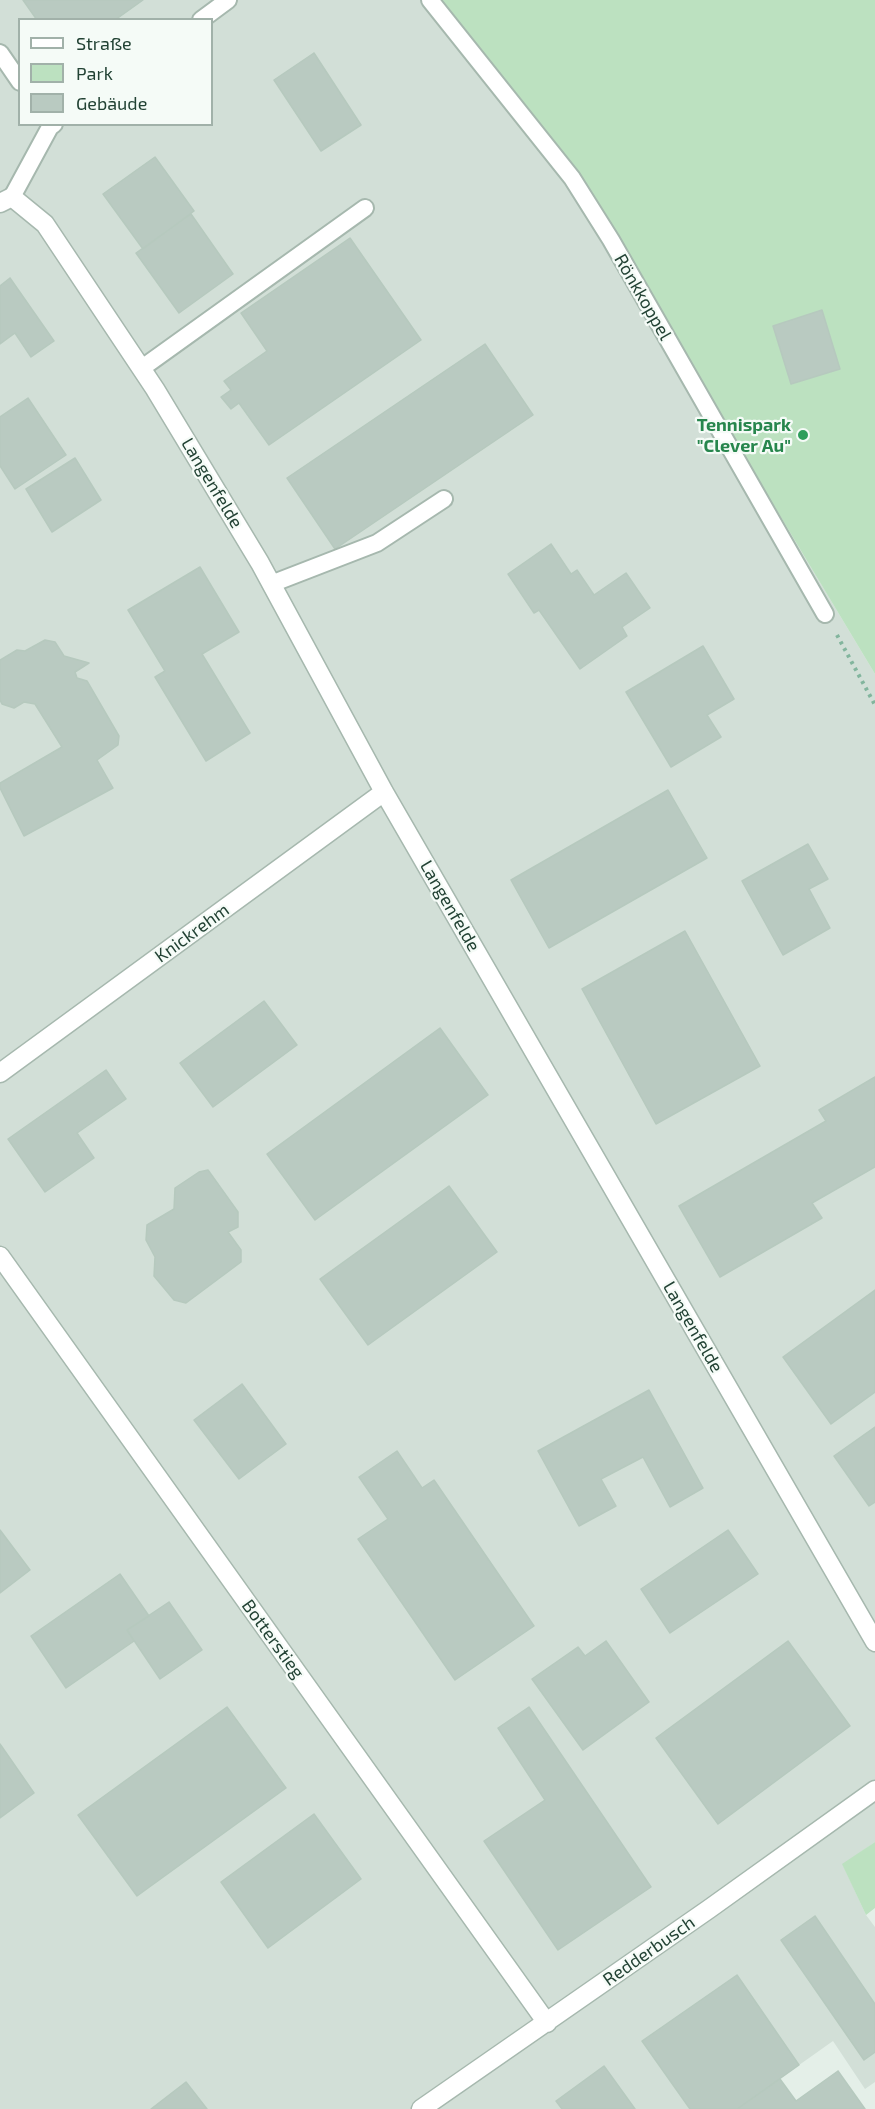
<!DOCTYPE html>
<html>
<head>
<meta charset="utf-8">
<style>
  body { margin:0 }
  #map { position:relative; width:875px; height:2109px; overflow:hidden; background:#e4efe8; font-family:"Exo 2",sans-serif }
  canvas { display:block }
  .legend { position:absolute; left:18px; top:18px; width:195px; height:108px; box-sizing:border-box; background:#f5fbf7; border:2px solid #a1b1a9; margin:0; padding:8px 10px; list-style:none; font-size:18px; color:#224234 }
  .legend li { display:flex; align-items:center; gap:12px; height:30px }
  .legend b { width:30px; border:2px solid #a1b1a9 }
</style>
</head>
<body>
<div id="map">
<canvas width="875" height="2109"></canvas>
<ul class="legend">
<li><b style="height:8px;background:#fff"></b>Straße</li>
<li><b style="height:16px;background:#bce1c0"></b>Park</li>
<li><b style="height:16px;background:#b9cac1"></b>Gebäude</li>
</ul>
</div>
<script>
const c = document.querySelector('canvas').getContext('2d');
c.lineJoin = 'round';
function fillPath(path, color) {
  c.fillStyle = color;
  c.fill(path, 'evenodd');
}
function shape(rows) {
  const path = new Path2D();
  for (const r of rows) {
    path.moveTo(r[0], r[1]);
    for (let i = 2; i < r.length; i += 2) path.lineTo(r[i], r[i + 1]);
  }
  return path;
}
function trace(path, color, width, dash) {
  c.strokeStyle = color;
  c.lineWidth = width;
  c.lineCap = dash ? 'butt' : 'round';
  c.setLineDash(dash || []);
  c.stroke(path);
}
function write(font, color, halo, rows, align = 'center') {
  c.font = font + ' "Exo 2",sans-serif';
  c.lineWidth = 4.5;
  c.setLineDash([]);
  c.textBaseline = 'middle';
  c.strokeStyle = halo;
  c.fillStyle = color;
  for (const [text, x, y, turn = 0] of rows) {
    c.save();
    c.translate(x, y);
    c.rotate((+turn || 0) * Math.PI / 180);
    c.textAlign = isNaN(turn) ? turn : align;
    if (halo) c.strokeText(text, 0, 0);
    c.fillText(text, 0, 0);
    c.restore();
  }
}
fillPath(shape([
  [0,0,423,0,588,196,875,674,875,1842,843,1865,866,1915,875,1927,875,2082,865,2089,833,2041,737,2109,0,2109],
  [20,20,212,20,212,124,20,124]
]), '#d2dfd7');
fillPath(shape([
  [423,0,875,0,875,674,588,196],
  [875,1842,875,1908,866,1915,842,1864]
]), '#bce1c0');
const building = shape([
  [23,0,143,0,115,20,37,20,23,0],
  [314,53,361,125,321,151,274,80,314,53],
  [155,157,194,211,143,249,103,194,155,157],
  [191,214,233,274,179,313,136,253,191,214],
  [350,238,421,340,269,445,239,403,231,409,221,397,231,390,224,381,267,351,241,313,350,238],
  [10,278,54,341,31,357,15,333,0,344,0,286,10,278],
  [822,310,840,369,791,384,773,326,822,310],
  [485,344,533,415,335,549,287,478,485,344],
  [28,398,66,455,15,489,0,466,0,417,28,398],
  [75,458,101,500,52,532,26,489,75,458],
  [551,544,571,574,577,570,594,595,626,573,650,608,622,627,627,636,580,669,539,610,534,613,508,574,551,544],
  [200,567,239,632,202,654,250,733,206,761,155,677,165,671,128,610,200,567],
  [45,640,55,642,64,656,89,663,75,672,77,678,87,681,119,736,118,745,97,760,113,788,24,836,0,788,0,783,62,747,35,704,24,702,14,708,2,704,0,700,0,660,17,650,25,651,45,640],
  [703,646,734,699,707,715,721,737,671,767,626,692,703,646],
  [668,790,707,858,549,948,511,880,668,790],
  [808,844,828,879,809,889,830,928,783,955,742,881,808,844],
  [685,931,760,1066,656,1124,582,989,685,931],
  [264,1001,297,1045,213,1107,180,1063,264,1001],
  [440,1028,488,1095,315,1220,267,1154,440,1028],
  [106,1070,126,1099,77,1133,94,1158,45,1192,8,1139,106,1070],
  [875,1077,875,1167,812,1203,822,1218,720,1277,679,1206,826,1121,819,1110,875,1077],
  [208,1170,238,1212,238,1227,228,1232,241,1250,241,1262,186,1303,174,1300,154,1276,155,1257,146,1240,147,1225,174,1209,175,1188,199,1172,208,1170],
  [449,1186,497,1252,368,1345,320,1279,449,1186],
  [875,1290,875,1392,831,1424,783,1357,875,1290],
  [242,1384,286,1444,239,1479,194,1420,242,1384],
  [649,1390,703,1488,670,1507,643,1457,601,1479,616,1506,579,1526,538,1451,649,1390],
  [875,1427,875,1502,869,1506,834,1456,875,1427],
  [397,1451,422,1488,434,1480,534,1626,455,1680,358,1539,388,1519,359,1477,397,1451],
  [0,1530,30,1570,0,1593,0,1530],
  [728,1530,758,1574,670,1633,641,1589,728,1530],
  [120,1574,149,1616,127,1630,134,1641,66,1688,31,1636,120,1574],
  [169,1602,202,1650,160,1679,127,1630,169,1602],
  [606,1641,649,1702,583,1750,532,1679,578,1647,585,1656,606,1641],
  [788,1641,850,1726,718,1824,656,1738,788,1641],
  [227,1707,286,1788,137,1896,78,1815,227,1707],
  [529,1707,651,1887,558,1950,484,1841,545,1800,498,1728,529,1707],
  [0,1744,34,1793,0,1818,0,1744],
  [314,1814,361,1879,268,1948,221,1882,314,1814],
  [815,1916,875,2004,875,2052,864,2060,781,1940,815,1916],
  [737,1975,799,2065,737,2109,690,2109,642,2041,737,1975],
  [604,2066,635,2109,562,2109,556,2101,604,2066],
  [838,2071,865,2109,737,2109,780,2079,796,2101,838,2071],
  [186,2082,207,2109,151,2109,186,2082]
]);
fillPath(building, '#b9cac1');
trace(building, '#b6c9be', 1.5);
const service = shape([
  [430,0,572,178,611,240,825,614],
  [201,20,228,0],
  [0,53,20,82],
  [12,197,50,127,54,124],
  [142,368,365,208],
  [271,584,377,543,444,499]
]);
const minor = shape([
  [0,203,12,197,45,224,155,389,260,563,384,792,875,1642],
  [0,1073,384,792],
  [0,1256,547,2023],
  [421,2109,709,1909,875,1790]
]);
trace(service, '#a6b8ae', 20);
trace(minor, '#a6b8ae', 21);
trace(shape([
  [837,635,875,705]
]), '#82b59d', 4, [3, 4.5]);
trace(service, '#fff', 16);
trace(minor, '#fff', 18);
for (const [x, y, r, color] of [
  [803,435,6,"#2e9e5b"]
]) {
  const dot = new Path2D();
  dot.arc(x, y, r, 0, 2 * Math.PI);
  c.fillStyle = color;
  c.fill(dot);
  trace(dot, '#f5fbf7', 2);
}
write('18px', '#224234', '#f5fbf7', [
  ["Rönkkoppel",643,297,60],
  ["Langenfelde",212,483,59],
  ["Langenfelde",450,906,60],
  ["Knickrehm",192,933,-36],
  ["Langenfelde",693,1327,60],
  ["Botterstieg",273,1639,54],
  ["Redderbusch",649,1951,-35]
]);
write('bold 18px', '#27864d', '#f5fbf7', [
  ["Tennispark",791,425],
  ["\"Clever Au\"",791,446]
], 'right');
</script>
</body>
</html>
